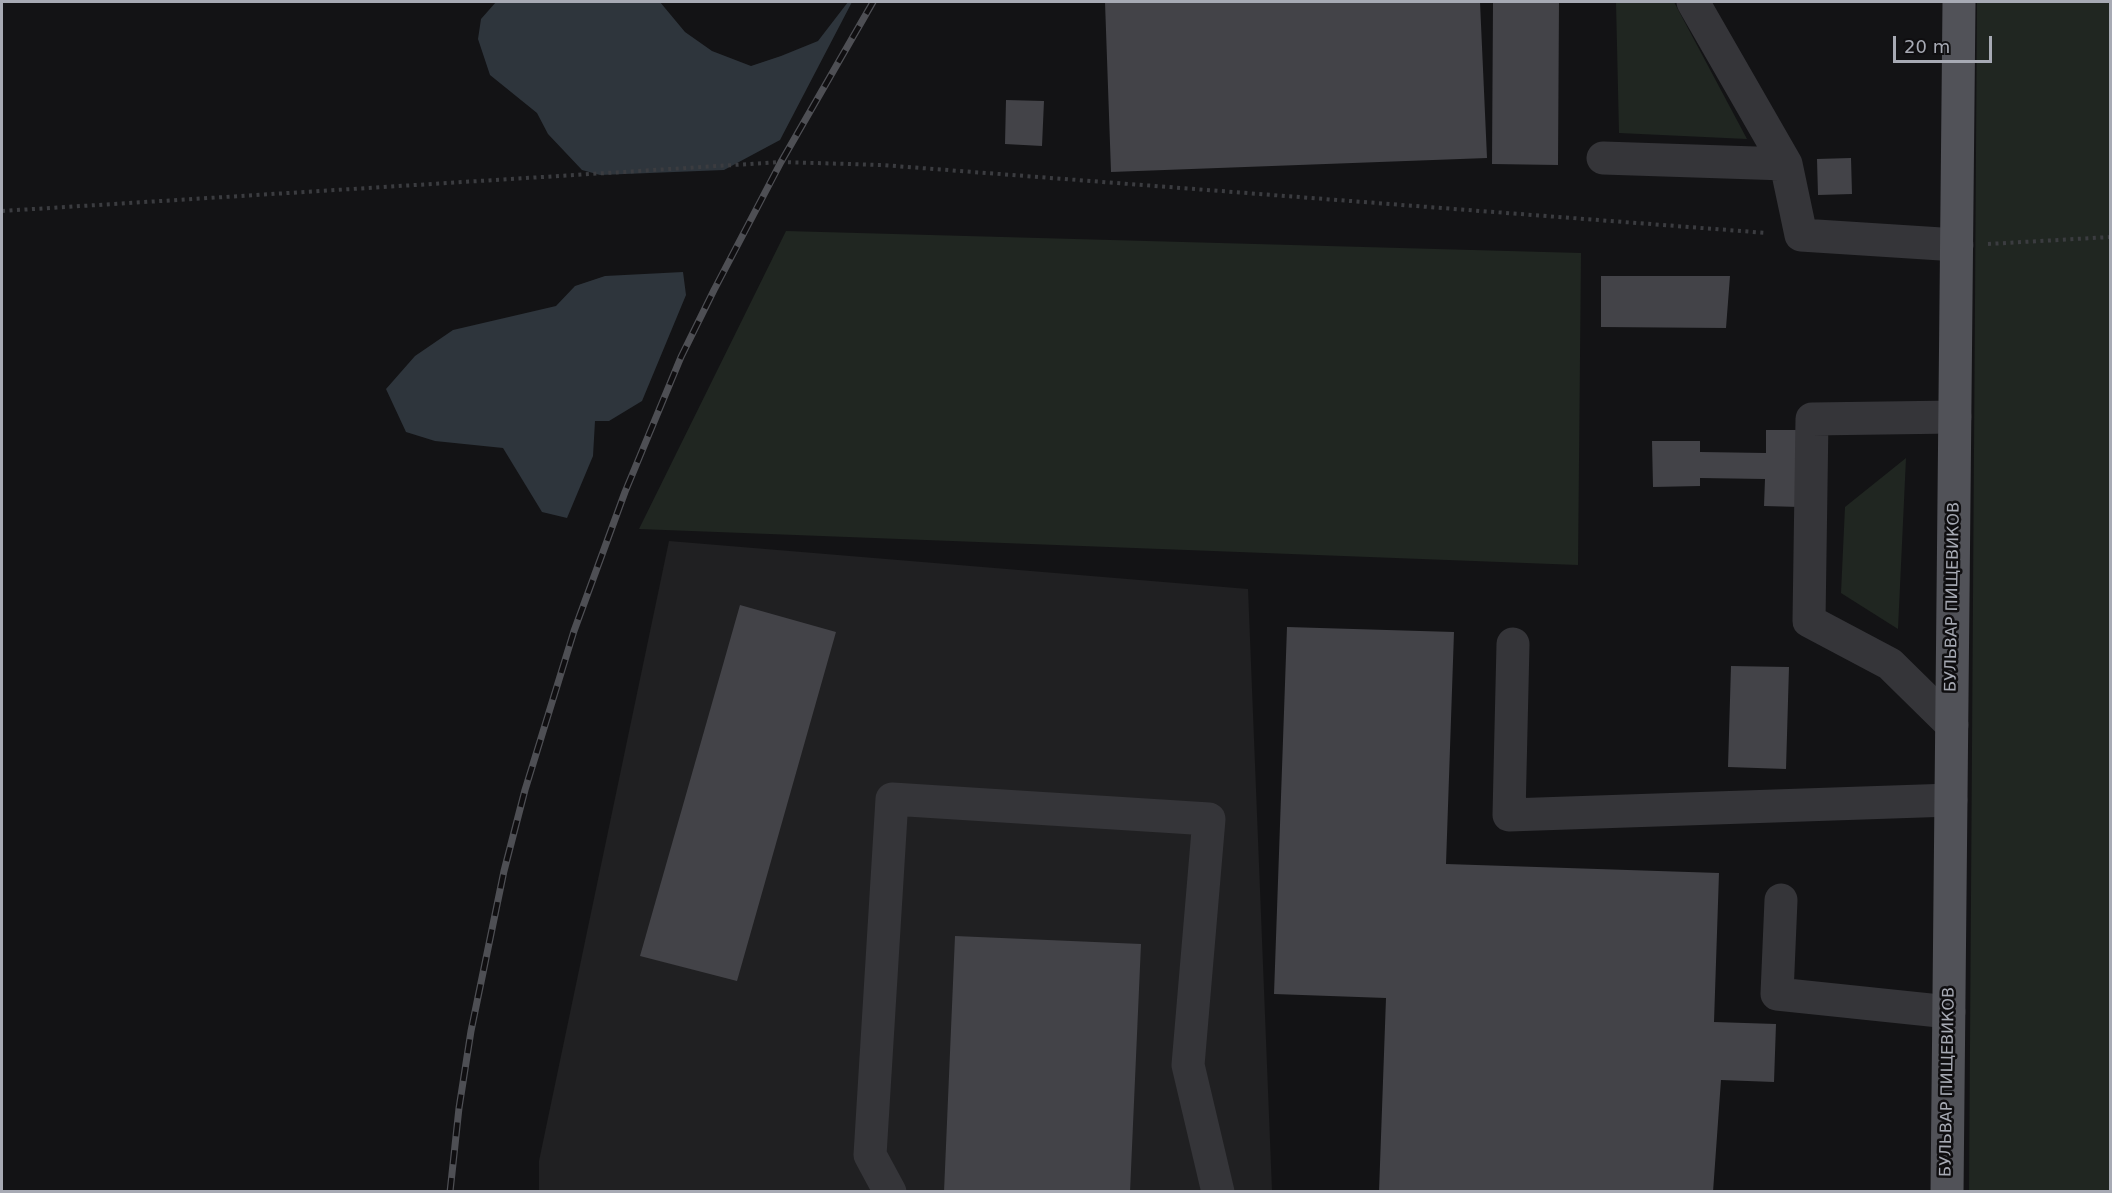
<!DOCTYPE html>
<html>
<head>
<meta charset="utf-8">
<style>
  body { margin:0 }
  #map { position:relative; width:2112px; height:1193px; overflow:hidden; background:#131315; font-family:"DejaVu Sans",sans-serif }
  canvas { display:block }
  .frame { position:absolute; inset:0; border:3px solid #a7aab4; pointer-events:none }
  .scale { position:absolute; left:1893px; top:36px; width:99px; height:27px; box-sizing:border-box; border:3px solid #a7aab4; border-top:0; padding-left:8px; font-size:18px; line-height:21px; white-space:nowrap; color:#a7aab4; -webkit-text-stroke:4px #0f0e10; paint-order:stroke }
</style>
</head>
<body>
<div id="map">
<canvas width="2112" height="1193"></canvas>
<div class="frame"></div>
<div class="scale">20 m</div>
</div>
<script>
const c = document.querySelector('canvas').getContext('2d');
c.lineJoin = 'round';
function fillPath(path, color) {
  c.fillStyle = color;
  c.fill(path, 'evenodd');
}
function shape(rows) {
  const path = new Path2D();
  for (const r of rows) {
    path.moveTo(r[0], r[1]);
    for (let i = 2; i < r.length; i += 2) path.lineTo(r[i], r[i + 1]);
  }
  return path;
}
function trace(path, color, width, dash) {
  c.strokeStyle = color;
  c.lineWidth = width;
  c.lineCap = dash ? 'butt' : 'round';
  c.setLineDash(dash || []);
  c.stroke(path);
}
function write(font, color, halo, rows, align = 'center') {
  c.font = font + ' "DejaVu Sans",sans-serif';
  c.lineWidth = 5;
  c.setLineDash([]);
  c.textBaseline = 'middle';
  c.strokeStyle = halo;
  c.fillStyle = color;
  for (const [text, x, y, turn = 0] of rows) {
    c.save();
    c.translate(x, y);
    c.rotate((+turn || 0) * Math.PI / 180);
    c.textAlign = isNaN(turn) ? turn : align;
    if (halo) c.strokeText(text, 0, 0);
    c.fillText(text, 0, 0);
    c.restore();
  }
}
fillPath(shape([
  [669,541,1248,589,1272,1191,539,1192,539,1161]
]), '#202022');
fillPath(shape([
  [1616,2,1674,2,1747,139,1619,133],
  [1977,2,2110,2,2110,1191,1969,1191],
  [786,231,1581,253,1578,565,639,529],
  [1906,458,1898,629,1841,593,1845,507]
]), '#202621');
fillPath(shape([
  [496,2,660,2,685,32,712,51,751,66,781,56,818,41,848,2,852,2,780,140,724,170,600,175,582,170,548,134,537,113,490,75,478,39,481,19],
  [683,272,686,295,642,401,609,421,595,421,593,456,567,518,542,512,503,448,435,441,406,432,386,389,415,356,453,330,556,306,575,286,605,276]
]), '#2e353c');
fillPath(shape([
  [1105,2,1480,2,1487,158,1111,172],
  [1493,2,1559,2,1558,165,1492,164],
  [1006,100,1044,101,1042,146,1005,144],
  [1851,158,1852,194,1818,195,1817,159],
  [1601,276,1730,276,1726,328,1601,327],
  [1766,430,1802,430,1800,507,1764,506,1765,479,1700,478,1700,486,1653,487,1652,441,1700,441,1700,452,1766,453],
  [740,605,836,632,737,981,640,956],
  [1287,627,1454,632,1446,864,1719,873,1714,1022,1776,1024,1774,1082,1721,1080,1713,1192,1379,1192,1386,998,1274,994],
  [1731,666,1789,667,1786,769,1728,767],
  [955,936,1141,944,1130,1192,944,1192]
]), '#434348');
trace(shape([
  [2,211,781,162,882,165,1767,233],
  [1988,244,2110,237]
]), '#3b3c40', 4, [3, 4.5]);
trace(shape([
  [1693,2,1786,164,1801,235,1957,245],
  [1603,158,1786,164],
  [1513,644,1509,815,1951,800],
  [1952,725,1890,664,1809,621,1812,419,1955,417],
  [1781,900,1777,994,1949,1012],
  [890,1192,870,1155,892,799,1209,819,1188,1065,1218,1192]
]), '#353539', 33);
trace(shape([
  [1947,1192,1959,2]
]), '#515258', 33);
const rail = shape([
  [450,1192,459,1108,471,1031,504,871,525,790,574,631,625,492,681,357,714,290,781,162,873,2]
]);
trace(rail, '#4e4f54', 7);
trace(rail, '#0f0e10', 4.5, [14]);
write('16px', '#a7aab4', '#0f0e10', [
  ["БУЛЬВАР ПИЩЕВИКОВ",1953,597,-89],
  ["БУЛЬВАР ПИЩЕВИКОВ",1948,1082,-89]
]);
</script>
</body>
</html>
